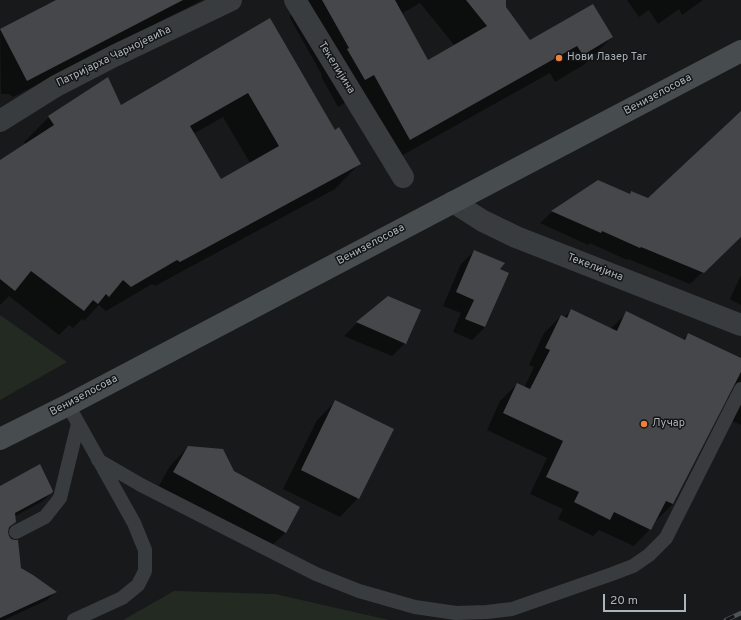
<!DOCTYPE html>
<html>
<head>
<meta charset="utf-8">
<style>
  body { margin:0 }
  #map { position:relative; width:741px; height:620px; overflow:hidden; background:#18191a; font-family:Overpass,sans-serif }
  canvas { display:block }
  .scale { position:absolute; left:603px; top:594px; width:83px; height:18px; box-sizing:border-box; border:2px solid #abb4ba; border-top:0; padding-left:5px; font-size:12px; line-height:14px; white-space:nowrap; color:#abb4ba; -webkit-text-stroke:3px #131415; paint-order:stroke }
</style>
</head>
<body>
<div id="map">
<canvas width="741" height="620"></canvas>
<div class="scale">20 m</div>
</div>
<script>
const c = document.querySelector('canvas').getContext('2d');
c.lineJoin = 'round';
function fillPath(path, color) {
  c.fillStyle = color;
  c.fill(path, 'evenodd');
}
function shape(rows) {
  const path = new Path2D();
  for (const r of rows) {
    path.moveTo(r[0], r[1]);
    for (let i = 2; i < r.length; i += 2) path.lineTo(r[i], r[i + 1]);
  }
  return path;
}
function trace(path, color, width, dash) {
  c.strokeStyle = color;
  c.lineWidth = width;
  c.lineCap = dash ? 'butt' : 'round';
  c.setLineDash(dash || []);
  c.stroke(path);
}
function write(font, color, halo, rows, align = 'center') {
  c.font = font + ' Overpass,sans-serif';
  c.lineWidth = 3;
  c.setLineDash([]);
  c.textBaseline = 'middle';
  c.strokeStyle = halo;
  c.fillStyle = color;
  for (const [text, x, y, turn = 0] of rows) {
    c.save();
    c.translate(x, y);
    c.rotate((+turn || 0) * Math.PI / 180);
    c.textAlign = isNaN(turn) ? turn : align;
    if (halo) c.strokeText(text, 0, 0);
    c.fillText(text, 0, 0);
    c.restore();
  }
}
fillPath(shape([
  [0,315,67,362,0,400],
  [174,591,275,594,389,620,123,620]
]), '#232a22');
fillPath(shape([
  [58,0,202,0,13,97,9,94,1,94,0,29,1,30],
  [299,0,500,0,529,42,612,37,585,64,555,82,550,73,383,166,347,102,338,107,321,76,322,75,290,18,292,7],
  [420,3,455,46,428,61,401,14],
  [627,0,703,0,682,15,679,9,658,24,649,10,639,17],
  [270,19,335,131,359,164,335,189,155,286,152,284,106,311,99,305,84,321,82,319,73,328,69,325,59,335,9,296,0,305,0,161,29,150,24,142,49,117,120,107],
  [223,117,250,163,220,181,193,134],
  [741,130,741,236,690,284,628,259,627,260,590,243,588,245,540,223,552,212,598,181,629,195,631,192,648,200],
  [474,251,499,270,485,327,472,340,453,332,461,313,443,306,461,264],
  [741,275,741,305,730,299],
  [388,297,405,343,392,356,344,336,357,323],
  [571,311,610,329,627,313,683,340,688,334,741,359,741,425,728,419,732,402,726,398,673,504,656,521,650,529,634,546,599,530,593,536,558,519,563,509,530,494,547,458,487,430,500,401,517,384,524,388,534,367,529,365,544,333,561,316,564,317],
  [336,401,358,498,340,517,283,489,317,420],
  [188,447,299,508,285,533,266,551,156,491,170,466],
  [0,487,51,493,43,501,8,520,7,532,20,569,55,592,47,600,4,620,0,620]
]), '#0007');
fillPath(shape([
  [56,0,183,0,27,81,0,29],
  [322,0,395,0,428,60,487,26,466,0,506,0,506,7,530,40,593,4,613,37,583,55,577,46,410,140,374,75,365,80,347,49,349,48],
  [270,18,335,130,339,127,361,164,180,262,177,260,131,287,123,280,109,297,106,294,98,304,93,300,84,311,31,271,15,291,0,279,0,160,54,125,48,116,108,77,121,105],
  [248,93,279,146,221,179,190,126],
  [741,111,741,237,704,273,641,247,640,248,602,231,601,233,551,211,598,180,630,194,631,191,648,198],
  [474,250,505,263,500,269,509,273,485,327,465,319,474,300,456,292],
  [388,296,421,310,406,344,356,322],
  [571,309,617,331,626,311,685,340,688,333,741,358,741,372,673,504,666,501,651,530,614,512,610,520,574,502,579,492,546,477,563,441,503,413,517,383,530,389,550,350,545,348,561,315,567,318],
  [335,400,394,429,359,499,301,470],
  [188,446,223,449,234,471,300,507,286,533,173,472],
  [40,464,53,491,52,493,15,513,16,522,9,527,8,532,9,536,11,539,15,540,18,540,21,568,33,575,57,592,0,618,0,486]
]), '#45474a');
trace(shape([
  [68,405,134,523,145,550,145,571,138,585,122,598,74,620],
  [98,460,141,485,316,574,359,591,415,607,456,613,487,612,512,609,612,574,633,566,649,555,666,538,741,389],
  [16,532,45,517,60,498,78,424]
]), '#393c3f', 14);
trace(shape([
  [295,0,403,177],
  [0,121,56,86,114,56,231,0],
  [453,202,483,221,516,237,741,325]
]), '#393c3f', 22);
trace(shape([
  [0,439,68,405,425,217,741,51]
]), '#474c4f', 22);
const rail = shape([
  [726,620,741,613]
]);
trace(rail, '#4e5356', 4.5);
trace(rail, '#131415', 3, [9]);
for (const [x, y, r, color] of [
  [559,58,4,"#ef803b"],
  [644,424,4,"#ef803b"]
]) {
  const dot = new Path2D();
  dot.arc(x, y, r, 0, 2 * Math.PI);
  c.fillStyle = color;
  c.fill(dot);
  trace(dot, '#131415', 1.5);
}
write('11px', '#abb4ba', '#131415', [
  ["Патријарха Чарнојевића",114,57,-26],
  ["Текелијина",336,68,58],
  ["Венизелосова",658,95,-28],
  ["Венизелосова",371,245,-28],
  ["Текелијина",595,268,21],
  ["Венизелосова",84,396,-28]
]);
write('11px', '#abb4ba', '#131415', [
  ["Нови Лазер Таг",567,58],
  ["Лучар",652,424]
], 'left');
</script>
</body>
</html>
